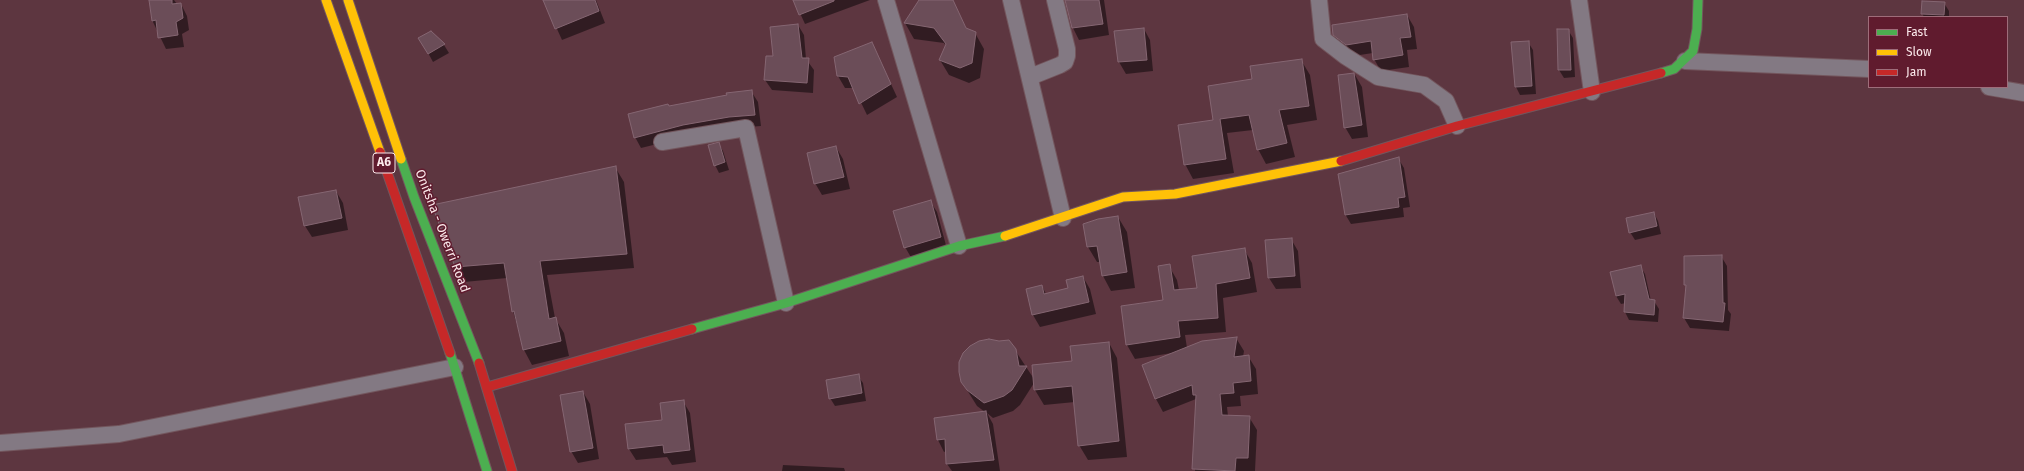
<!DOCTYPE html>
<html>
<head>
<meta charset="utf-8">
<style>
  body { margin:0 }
  #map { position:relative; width:2024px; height:471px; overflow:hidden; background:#5d3640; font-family:"Fira Sans",sans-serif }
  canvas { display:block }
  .legend { position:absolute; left:1868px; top:16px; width:140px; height:72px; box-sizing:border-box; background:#601b2e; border:1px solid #9e6d7a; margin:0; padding:5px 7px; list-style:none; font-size:12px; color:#fbe9eb }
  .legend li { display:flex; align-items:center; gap:8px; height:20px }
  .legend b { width:20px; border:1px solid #9e6d7a }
</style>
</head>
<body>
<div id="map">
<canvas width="2024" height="471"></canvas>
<ul class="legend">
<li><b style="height:5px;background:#4caf50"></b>Fast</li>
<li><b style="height:5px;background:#ffc107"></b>Slow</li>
<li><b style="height:5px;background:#c62828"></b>Jam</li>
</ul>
</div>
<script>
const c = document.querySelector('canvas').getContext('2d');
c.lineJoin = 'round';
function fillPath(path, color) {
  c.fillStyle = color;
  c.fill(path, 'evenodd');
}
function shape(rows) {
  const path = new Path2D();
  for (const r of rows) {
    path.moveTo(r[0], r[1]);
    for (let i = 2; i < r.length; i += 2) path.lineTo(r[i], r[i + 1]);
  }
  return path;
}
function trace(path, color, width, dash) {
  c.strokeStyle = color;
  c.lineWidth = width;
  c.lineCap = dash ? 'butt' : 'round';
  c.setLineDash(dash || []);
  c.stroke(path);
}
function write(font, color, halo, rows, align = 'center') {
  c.font = font + ' "Fira Sans",sans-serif';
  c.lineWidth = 3;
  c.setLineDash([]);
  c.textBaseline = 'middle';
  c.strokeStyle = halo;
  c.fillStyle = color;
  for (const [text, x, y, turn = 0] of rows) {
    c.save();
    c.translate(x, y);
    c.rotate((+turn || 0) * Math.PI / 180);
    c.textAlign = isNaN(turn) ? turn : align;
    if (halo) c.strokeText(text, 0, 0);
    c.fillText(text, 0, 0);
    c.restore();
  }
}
fillPath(shape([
  [150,0,174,0,177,4,181,4,187,16,189,30,182,34,184,47,166,49,152,20],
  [544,0,596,0,605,23,562,40],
  [794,0,870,0,805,24],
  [920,0,952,0,967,30,975,33,984,49,980,78,969,83,949,75,940,60,946,46,944,43,914,39,905,23],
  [1067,0,1104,0,1109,35,1079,40,1073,28],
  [1944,3,1949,11,1949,17,1924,17,1922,13],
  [1407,15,1414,27,1417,49,1407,50,1409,67,1381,71,1374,59,1373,53,1353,56,1341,47,1334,35],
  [798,25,804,35,806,59,814,70,813,93,772,90,765,80,775,57],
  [1144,29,1150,40,1153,71,1126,74,1119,62,1115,32],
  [1568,30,1573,38,1575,77,1564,78,1559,70],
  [430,32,444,45,449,53,433,62,420,38],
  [1528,42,1533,50,1536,94,1520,95,1516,87],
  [872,43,897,97,867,115,854,88,845,88,838,76],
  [1301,60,1310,75,1317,120,1287,125,1295,157,1266,164,1258,149,1253,130,1227,133,1234,173,1193,179,1185,164,1214,121,1253,80],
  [1355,75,1362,87,1368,137,1352,139,1345,127,1339,76],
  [751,91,758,102,761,126,736,128,690,136,641,148,635,137,669,107],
  [718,143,723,151,729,170,719,173,715,165],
  [836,147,843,159,850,189,822,195,815,183],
  [1398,158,1404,168,1410,207,1403,208,1404,217,1351,224,1345,214],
  [615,167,624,182,634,268,547,275,555,318,564,333,569,356,532,365,524,350,513,311,507,278,464,282,456,267],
  [336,191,343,203,348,230,312,237,305,226],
  [930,201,937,212,947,249,912,259,905,247],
  [1654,213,1658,221,1661,234,1635,240,1630,232],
  [1118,217,1127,232,1135,288,1111,291,1103,276,1101,262,1097,262,1088,247,1084,224],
  [1291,239,1298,251,1301,288,1276,289,1269,278],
  [1244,249,1252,263,1257,292,1223,298,1226,332,1185,335,1187,348,1236,338,1244,351,1243,357,1248,356,1256,369,1258,394,1240,396,1241,406,1227,407,1228,416,1249,417,1257,430,1255,471,1195,471,1196,399,1163,412,1156,399,1143,365,1172,353,1135,359,1127,345,1164,301,1169,266,1177,280,1179,290,1198,289],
  [1721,256,1727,266,1728,310,1731,314,1729,331,1690,328,1684,318,1687,287,1685,284],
  [1640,266,1645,274,1651,301,1654,301,1659,309,1658,322,1629,320,1625,312,1626,303,1621,304,1616,296,1611,273],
  [1083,277,1090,289,1096,314,1040,327,1033,315,1027,290,1042,286,1046,294,1069,289],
  [1109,343,1117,358,1127,457,1088,460,1079,445,1075,402,1044,405,1035,390,1034,383,1020,405,1013,411,993,418,987,413,993,424,1000,471,952,471,947,464,947,451,944,452,938,440,985,412,977,406,962,382,1015,350,1034,379,1073,362],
  [858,376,863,383,866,401,835,406,830,398],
  [583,392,590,404,599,459,578,463,571,451],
  [683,401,690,413,696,462,672,465,667,457,636,460,629,449],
  [783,465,844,468,845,471,782,471]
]), '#0007');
const building = shape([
  [149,0,172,0,172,4,181,3,183,18,176,22,178,35,158,38,156,20,152,21,149,0],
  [543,0,595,0,599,11,555,29,543,0],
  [793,0,834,0,834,1,799,15,793,0],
  [919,0,953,0,966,28,976,32,972,63,960,68,939,60,946,44,934,28,904,23,919,0],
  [1065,0,1099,0,1103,24,1072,28,1065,0],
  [1922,1,1945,2,1944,15,1921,14,1922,1],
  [1407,14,1411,37,1400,38,1403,55,1373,60,1371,41,1346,45,1333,35,1332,25,1407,14],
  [798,24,802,58,809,58,807,83,764,80,766,56,773,56,770,27,798,24],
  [1144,28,1147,60,1118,62,1114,31,1144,28],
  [1557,29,1569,29,1571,70,1558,70,1557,29],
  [431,31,445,44,428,54,418,38,431,31],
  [1529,41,1532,86,1515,87,1511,42,1529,41],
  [872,42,891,84,859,104,848,77,837,76,834,57,872,42],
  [1302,59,1309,106,1279,110,1287,143,1257,150,1249,115,1220,119,1226,159,1184,165,1178,125,1213,120,1208,86,1252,79,1250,66,1302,59],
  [1354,73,1362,125,1344,128,1338,75,1354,73],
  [752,90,755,115,729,117,683,125,634,138,628,114,668,104,669,106,727,95,726,93,752,90],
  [719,142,725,162,714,166,708,145,719,142],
  [836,146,844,177,814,184,807,153,836,146],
  [1399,157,1405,197,1398,198,1399,207,1345,215,1338,174,1399,157],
  [616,166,627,254,540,261,549,319,556,317,561,341,523,350,514,311,512,312,504,263,455,267,432,205,616,166],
  [336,190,342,218,304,226,298,197,336,190],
  [931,200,941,237,904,248,893,211,931,200],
  [1654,212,1657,226,1629,233,1626,218,1654,212],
  [1118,216,1127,272,1102,276,1097,246,1087,247,1083,224,1098,219,1118,216],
  [1292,238,1295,276,1268,278,1265,240,1292,238],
  [1245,248,1250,278,1216,284,1218,318,1178,321,1180,337,1126,345,1121,306,1163,300,1158,266,1170,264,1174,290,1197,288,1192,256,1245,248],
  [1722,255,1723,303,1725,303,1723,322,1683,318,1686,285,1684,285,1684,256,1722,255],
  [1641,265,1649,299,1655,300,1654,315,1624,312,1625,294,1616,296,1610,272,1641,265],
  [1083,276,1089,302,1032,315,1026,289,1042,285,1044,294,1068,288,1066,280,1083,276],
  [1237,337,1234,357,1249,355,1251,381,1233,383,1234,393,1220,394,1222,415,1250,416,1248,458,1236,458,1235,471,1192,469,1196,395,1193,395,1192,385,1155,399,1142,365,1202,341,1237,337],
  [989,339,999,341,1009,340,1016,349,1019,366,1027,366,1012,390,1004,396,984,403,967,390,961,382,959,372,959,362,963,353,970,346,979,341,989,339],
  [1109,342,1119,441,1078,446,1072,386,1034,390,1032,365,1072,361,1070,346,1109,342],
  [859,374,862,393,829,399,826,380,859,374],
  [583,391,593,448,570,452,560,395,583,391],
  [684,400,690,450,664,453,663,445,628,449,625,424,662,420,660,403,684,400],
  [986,411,994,460,946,464,945,439,937,440,934,418,986,411]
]);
fillPath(building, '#6b4d58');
trace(building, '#856672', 1);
const street = shape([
  [886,0,959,246],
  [1011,0,1063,218],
  [1319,0,1323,39,1345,56,1378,77,1424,85,1446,101,1457,126],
  [1579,0,1592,92],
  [1685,61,1869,69],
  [1030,77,1060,65,1065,62,1067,56,1067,49,1055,0],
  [1989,87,2024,93],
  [662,142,746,128,786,303],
  [0,443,119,434,455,367]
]);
const fast = shape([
  [1661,73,1674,69,1693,51,1697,29,1698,0],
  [401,159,414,197,479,363],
  [692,329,786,303,959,246,1005,236],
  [450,353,487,471]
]);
const slow = shape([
  [326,0,380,152],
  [348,0,401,159],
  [1005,236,1123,197,1175,194,1341,161]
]);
const jam = shape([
  [380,152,450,353],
  [1341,161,1457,126,1661,73],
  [479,363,512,471],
  [487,387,692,329]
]);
trace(street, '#73565d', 18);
trace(fast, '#73565d', 11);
trace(slow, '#73565d', 11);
trace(jam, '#73565d', 11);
trace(street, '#837983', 16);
trace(fast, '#4caf50', 9);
trace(slow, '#ffc107', 9);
trace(jam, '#c62828', 9);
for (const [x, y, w] of [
  [384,163,22]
]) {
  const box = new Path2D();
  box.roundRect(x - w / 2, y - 10, w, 20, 3);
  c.fillStyle = '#601b2e';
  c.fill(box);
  trace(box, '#fbe9eb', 1);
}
write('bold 12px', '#fbe9eb', null, [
  ["A6",384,163]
]);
write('13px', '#fbe9eb', '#601b2e', [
  ["Onitsha - Owerri Road",442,231,69]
]);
</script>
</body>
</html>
